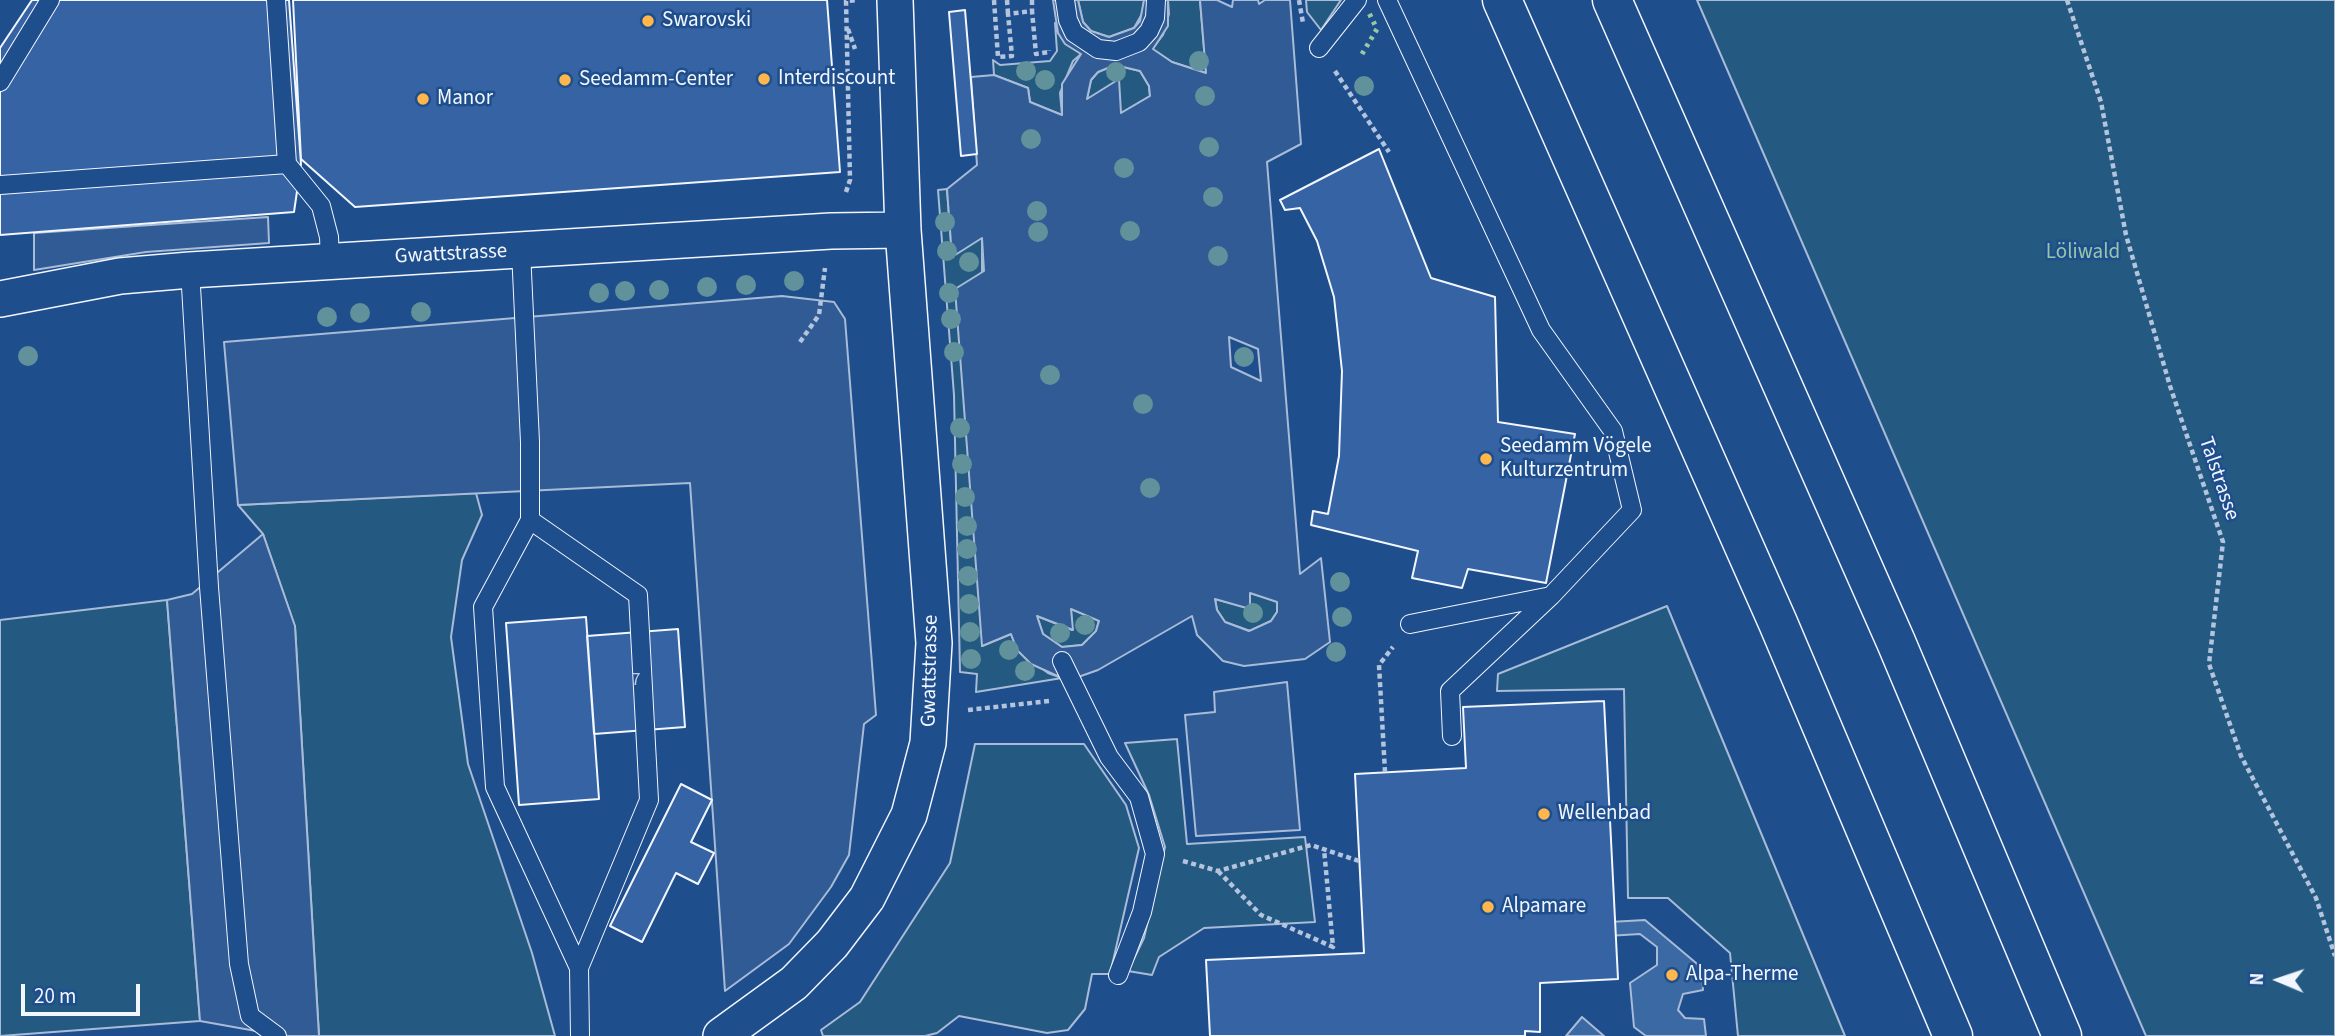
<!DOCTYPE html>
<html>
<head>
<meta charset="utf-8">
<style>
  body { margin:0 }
  #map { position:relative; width:2335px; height:1036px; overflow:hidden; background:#1f4e8c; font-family:"Source Sans 3",sans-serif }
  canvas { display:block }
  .north { position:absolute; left:2244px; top:945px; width:70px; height:70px; -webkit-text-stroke:5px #1f4e8c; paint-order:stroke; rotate:272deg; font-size:19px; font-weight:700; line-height:28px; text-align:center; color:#f2f6ff }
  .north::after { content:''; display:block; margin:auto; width:24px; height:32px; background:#f2f6ff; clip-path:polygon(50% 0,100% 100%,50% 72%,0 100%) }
  .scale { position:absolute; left:21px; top:984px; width:119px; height:32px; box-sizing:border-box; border:4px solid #f2f6ff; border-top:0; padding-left:9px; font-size:21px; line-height:24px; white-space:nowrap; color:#f2f6ff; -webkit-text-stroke:5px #1f4e8c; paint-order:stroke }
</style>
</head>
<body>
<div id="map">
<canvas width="2335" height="1036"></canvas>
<div class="north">N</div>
<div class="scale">20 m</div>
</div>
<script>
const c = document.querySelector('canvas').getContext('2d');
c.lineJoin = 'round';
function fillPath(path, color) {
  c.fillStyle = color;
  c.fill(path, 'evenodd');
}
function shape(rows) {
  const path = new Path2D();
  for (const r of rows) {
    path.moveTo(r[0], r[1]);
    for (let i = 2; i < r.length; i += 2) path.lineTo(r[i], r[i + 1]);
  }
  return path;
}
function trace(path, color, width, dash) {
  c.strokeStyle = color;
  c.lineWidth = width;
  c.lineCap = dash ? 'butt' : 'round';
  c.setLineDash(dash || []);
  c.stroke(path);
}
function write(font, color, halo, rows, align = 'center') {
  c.font = font + ' "Source Sans 3",sans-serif';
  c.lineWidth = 5;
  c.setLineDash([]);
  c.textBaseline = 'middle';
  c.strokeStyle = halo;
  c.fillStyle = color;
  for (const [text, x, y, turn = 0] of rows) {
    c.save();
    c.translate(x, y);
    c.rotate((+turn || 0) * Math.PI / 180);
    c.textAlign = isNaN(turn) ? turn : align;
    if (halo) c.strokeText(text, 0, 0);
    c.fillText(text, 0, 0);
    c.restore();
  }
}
const green = shape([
  [1078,0,1144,0,1143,12,1134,28,1109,37,1091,31,1083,22,1078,0],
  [1168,0,1200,0,1206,73,1172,62,1152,49,1163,35,1169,14,1168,0],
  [1306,0,1341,0,1321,30,1307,12,1306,0],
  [1697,0,2335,0,2335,1036,2146,1036,1697,0],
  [1055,23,1058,33,1081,54,1073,61,1060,93,1062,115,1030,102,1028,88,994,75,993,60,1000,65,1050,61,1057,51,1055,23],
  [1115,65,1140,71,1149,86,1150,96,1121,113,1087,99,1091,80,1098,72,1115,65],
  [947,189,952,256,982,237,982,646,1011,634,1017,650,1048,673,1062,678,976,692,977,674,960,672,954,395,938,190,947,189],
  [476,493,482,515,462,560,451,637,468,764,532,953,555,1036,319,1036,295,627,263,534,238,505,476,493],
  [1250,593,1277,601,1277,612,1271,621,1250,631,1225,622,1217,610,1215,599,1249,608,1250,593],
  [167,600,200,1021,0,1036,0,620,167,600],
  [1667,606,1845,1036,1738,1036,1730,953,1668,898,1628,898,1624,689,1497,691,1498,674,1667,606],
  [1071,609,1099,620,1096,631,1082,645,1062,647,1043,634,1037,616,1072,630,1071,609],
  [1177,739,1187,844,1305,837,1315,922,1204,928,1159,957,1152,975,1128,971,1144,938,1165,847,1149,795,1125,743,1177,739],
  [975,744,1084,744,1126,805,1139,848,1110,974,1092,974,1085,1009,1068,1030,1047,1033,959,1016,937,1033,925,1036,823,1036,821,1030,860,1002,950,863,975,744]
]);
fillPath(green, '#245a82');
trace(green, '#a8bbd7', 2);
const parking = shape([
  [1053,0,1078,0,1083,22,1091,31,1109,37,1134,28,1140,21,1144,0,1168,0,1168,26,1153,49,1172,62,1206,73,1200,0,1217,0,1232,7,1233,0,1258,0,1259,4,1265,0,1290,0,1301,144,1267,162,1300,574,1321,558,1330,642,1305,659,1244,666,1223,661,1197,635,1192,616,1098,670,1081,676,1062,678,1031,664,1017,650,1011,634,982,646,955,289,984,271,982,238,952,257,947,189,977,165,971,77,994,75,1028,88,1030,102,1062,115,1062,84,1081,54,1065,44,1058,33,1053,0],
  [1115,65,1140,71,1149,86,1150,96,1121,113,1119,79,1087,99,1091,80,1098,72,1115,65],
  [1229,337,1258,349,1261,381,1231,367,1229,337],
  [1250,593,1277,602,1277,612,1271,621,1249,631,1225,622,1217,610,1215,599,1250,609,1250,593],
  [1071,609,1099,621,1096,631,1082,645,1062,647,1043,634,1037,616,1073,630,1071,609],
  [268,217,269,243,146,252,34,270,34,233,268,217],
  [782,296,834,302,845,319,876,715,864,724,849,855,831,887,789,944,725,991,690,483,238,505,224,342,782,296],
  [263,534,295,626,319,1036,284,1036,200,1021,167,600,192,594,263,534],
  [1287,682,1300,830,1196,836,1185,715,1215,712,1214,692,1287,682]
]);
fillPath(parking, '#305b95');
trace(parking, '#a8bbd7', 2);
const water = shape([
  [1645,920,1702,968,1703,990,1683,994,1678,1010,1685,1018,1704,1019,1706,1036,1646,1036,1634,1027,1630,983,1657,965,1657,947,1640,934,1575,938,1574,924,1645,920],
  [1582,1017,1604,1036,1566,1036,1582,1017]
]);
fillPath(water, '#3b69a3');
trace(water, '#a8bbd7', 2);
const building = shape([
  [32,0,289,0,301,164,294,212,0,235,0,48,32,0],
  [293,0,827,0,840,172,355,207,301,159,293,0],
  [965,10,977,154,961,156,949,12,965,10],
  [1379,149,1431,278,1495,297,1498,422,1575,434,1546,583,1468,569,1462,588,1412,578,1418,551,1311,525,1313,511,1328,514,1339,456,1342,371,1334,297,1317,241,1300,208,1285,210,1280,200,1379,149],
  [586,617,599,799,519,805,506,623,586,617],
  [678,629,685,727,594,734,587,636,678,629],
  [1604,701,1618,979,1540,983,1540,1032,1525,1031,1525,1036,1210,1036,1206,960,1364,953,1355,774,1466,768,1463,707,1604,701],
  [681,784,712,800,691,842,714,853,698,884,676,873,642,942,610,926,681,784]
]);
fillPath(building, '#3563a3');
trace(building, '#f2f6ff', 2);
const service = shape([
  [276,0,287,164,321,206,329,237,330,261],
  [1065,0,1068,20,1074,33,1098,49,1116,51,1139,42,1149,31,1155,18,1156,0],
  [1387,0,1541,330,1613,431,1632,510,1551,596,1410,624],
  [1319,48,1357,0],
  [0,82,50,0],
  [0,185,287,164],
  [521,251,530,442,530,520,638,595,649,800,579,968],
  [190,270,209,587,239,964,250,1016,277,1036],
  [530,520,483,607,495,787,579,968,580,1036],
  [1062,661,1109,757,1139,797,1155,854,1142,912,1118,975],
  [1452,736,1450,691,1551,596]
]);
const minor = shape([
  [0,299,120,276,190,270,831,231,903,230],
  [721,1036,794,983,832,944,867,898,909,815,928,743,934,643,903,230,895,0]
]);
const motorway = shape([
  [1502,0,1778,623,1953,1036],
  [1612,0,1896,642,2062,1036]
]);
trace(service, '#f2f6ff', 20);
trace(minor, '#f2f6ff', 38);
trace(motorway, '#f2f6ff', 41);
trace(shape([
  [994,0,998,57,1012,56,1008,14,1032,11,1036,54,1049,52,1049,50],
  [1007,0,1008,14],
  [1032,0,1032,11],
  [1299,0,1303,23],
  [2067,0,2101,102,2126,235,2170,386,2223,542,2209,664,2241,756,2316,898,2335,956],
  [848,29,855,49],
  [1335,71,1389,152],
  [846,192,850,180,846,1,858,0],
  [800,342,819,315,825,268],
  [968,710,1049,701],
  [1385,772,1379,665,1393,647],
  [1183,861,1218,871,1311,845,1359,861],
  [1218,871,1261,915,1333,947,1324,849]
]), '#b3c4dc', 4.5, [5, 3.5]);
trace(service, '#1f4e8c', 18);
trace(minor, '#1f4e8c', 35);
trace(motorway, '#1f4e8c', 38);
trace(shape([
  [1362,54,1377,29,1369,13]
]), '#97c8a6', 5, [3.5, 5]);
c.fillStyle = '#61919a';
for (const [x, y] of [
  [1199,61],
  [1026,71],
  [1116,72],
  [1045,80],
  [1364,86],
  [1205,96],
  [1031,139],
  [1209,147],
  [1124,168],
  [1213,197],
  [1037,211],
  [945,222],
  [1130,231],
  [1038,232],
  [947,251],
  [1218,256],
  [969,262],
  [794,281],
  [746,285],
  [707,287],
  [659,290],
  [625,291],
  [599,293],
  [949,293],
  [421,312],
  [360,313],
  [327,317],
  [951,319],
  [954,352],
  [28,356],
  [1244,357],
  [1050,375],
  [1143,404],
  [960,428],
  [962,464],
  [1150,488],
  [965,497],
  [967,526],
  [967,549],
  [968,576],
  [1340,582],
  [969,604],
  [1253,613],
  [1342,617],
  [1085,625],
  [970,632],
  [1060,633],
  [1009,650],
  [1336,652],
  [971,659],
  [1025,671]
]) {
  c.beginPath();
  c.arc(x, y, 10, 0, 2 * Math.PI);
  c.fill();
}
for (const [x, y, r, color] of [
  [648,21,7,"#ffb74d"],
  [764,79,7,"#ffb74d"],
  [565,80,7,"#ffb74d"],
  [423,99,7,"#ffb74d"],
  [1486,459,7,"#ffb74d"],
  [1544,814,7,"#ffb74d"],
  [1488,907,7,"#ffb74d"],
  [1672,975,7,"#ffb74d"]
]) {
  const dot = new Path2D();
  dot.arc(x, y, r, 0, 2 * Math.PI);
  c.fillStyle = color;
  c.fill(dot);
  trace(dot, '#1f4e8c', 2.5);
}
write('18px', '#c3d1e8', null, [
  ["7",636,681]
]);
write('21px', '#f2f6ff', '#1f4e8c', [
  ["Swarovski",662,21],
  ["Interdiscount",778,79],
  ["Seedamm-Center",579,80],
  ["Manor",437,99],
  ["Seedamm Vögele",1500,447],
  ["Kulturzentrum",1500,471],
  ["Wellenbad",1558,814],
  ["Alpamare",1502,907],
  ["Alpa-Therme",1686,975]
], 'left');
write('21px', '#97c8a6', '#1f4e8c', [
  ["Löliwald",2083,253]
]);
write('21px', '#f2f6ff', '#1f4e8c', [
  ["Gwattstrasse",451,255,-3],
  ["Talstrasse",2218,479,71],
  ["Gwattstrasse",931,671,-89]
]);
</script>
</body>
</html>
